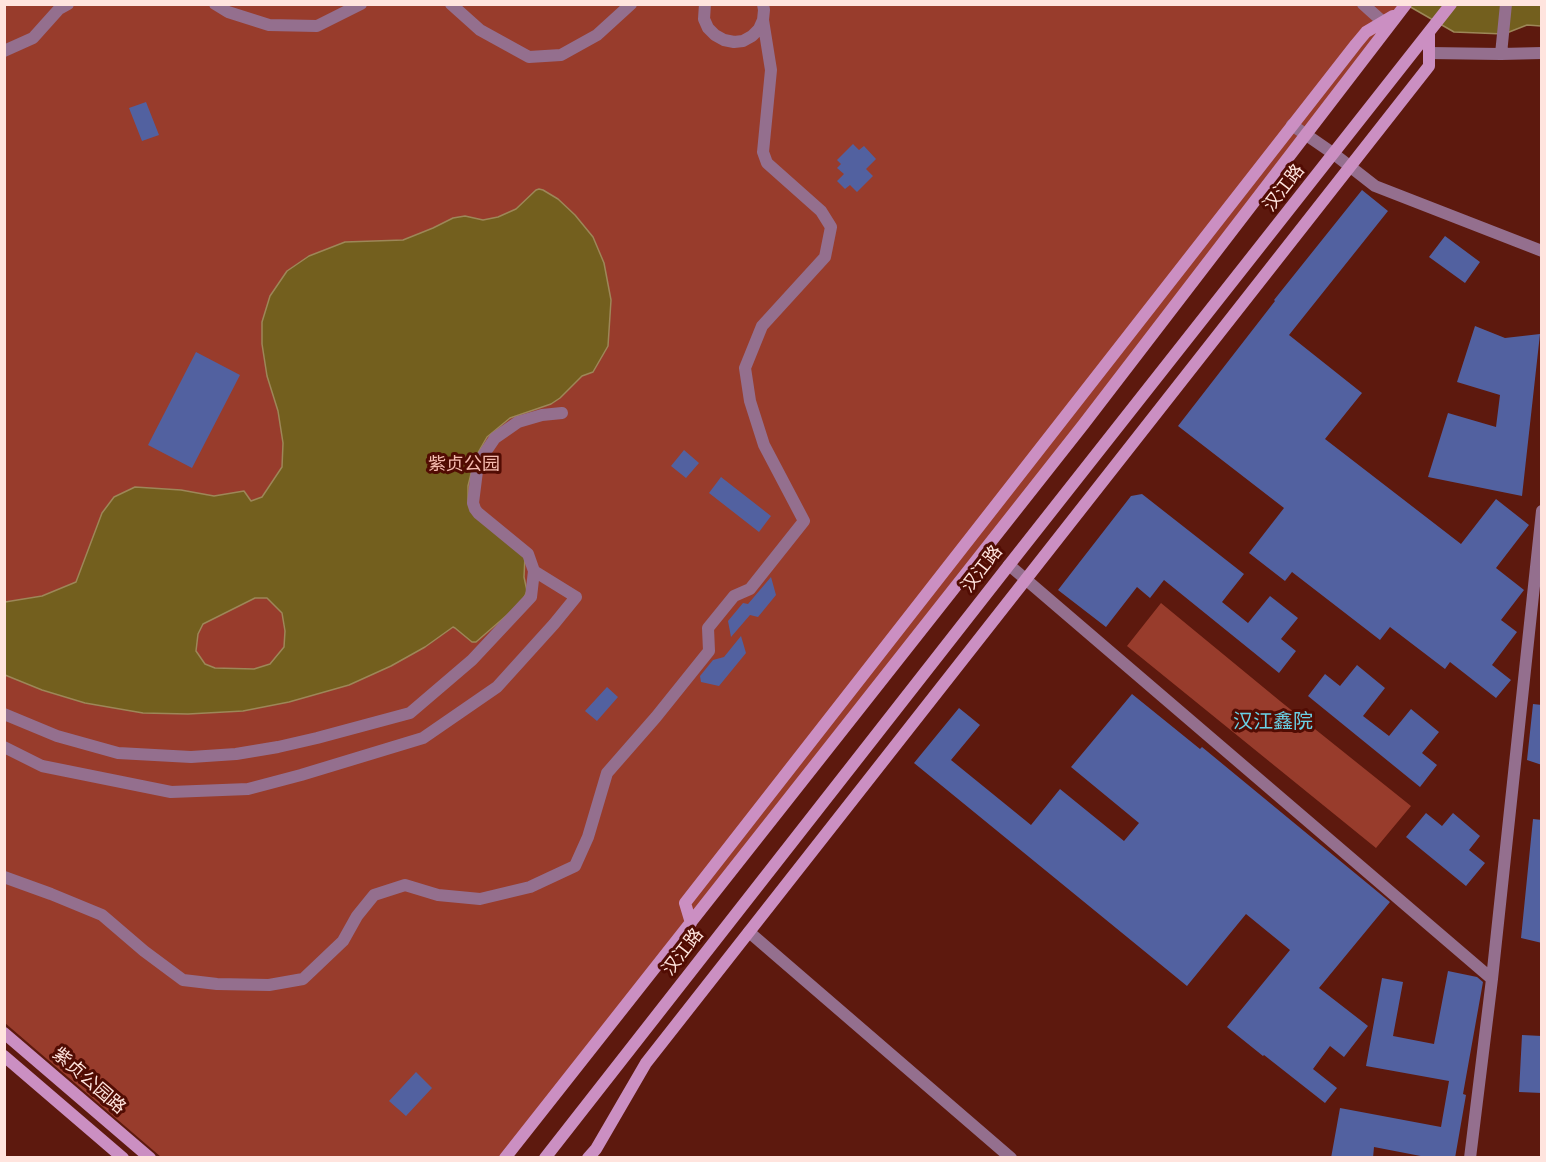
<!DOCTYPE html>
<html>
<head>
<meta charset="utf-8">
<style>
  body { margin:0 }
  #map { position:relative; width:1546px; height:1162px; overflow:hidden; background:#5d190e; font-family:Inter,sans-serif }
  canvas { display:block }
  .frame { position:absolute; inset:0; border:6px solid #ffe4de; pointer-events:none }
</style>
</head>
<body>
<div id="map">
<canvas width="1546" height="1162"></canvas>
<div class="frame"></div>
</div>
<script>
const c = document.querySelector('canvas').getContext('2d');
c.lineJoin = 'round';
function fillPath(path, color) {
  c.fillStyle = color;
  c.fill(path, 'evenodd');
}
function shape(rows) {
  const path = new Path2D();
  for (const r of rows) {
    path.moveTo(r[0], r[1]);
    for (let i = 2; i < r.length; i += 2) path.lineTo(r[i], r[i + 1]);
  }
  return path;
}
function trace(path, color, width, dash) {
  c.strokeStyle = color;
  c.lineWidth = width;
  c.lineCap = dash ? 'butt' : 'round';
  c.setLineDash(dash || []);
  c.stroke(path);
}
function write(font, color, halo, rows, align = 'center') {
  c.font = font + ' Inter,"Noto Sans SC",sans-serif';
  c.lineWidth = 6;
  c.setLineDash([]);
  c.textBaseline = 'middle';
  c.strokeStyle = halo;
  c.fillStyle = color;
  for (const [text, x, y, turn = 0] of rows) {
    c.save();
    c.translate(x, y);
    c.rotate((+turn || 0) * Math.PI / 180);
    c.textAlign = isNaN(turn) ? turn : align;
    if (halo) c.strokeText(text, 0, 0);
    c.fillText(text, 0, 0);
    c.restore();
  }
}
fillPath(shape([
  [5,5,1406,5,505,1157,161,1157,5,1023],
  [1161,603,1280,701,1411,806,1376,848,1127,646]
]), '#983c2c');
const water = shape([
  [1407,5,1541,5,1541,26,1527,25,1504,34,1454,32,1407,5],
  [539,189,543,190,558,199,575,215,593,237,604,263,611,300,608,346,593,372,582,376,560,398,551,404,510,418,487,437,475,458,468,486,468,503,525,556,524,577,527,591,522,602,476,642,472,642,455,628,453,627,425,647,391,666,349,685,289,702,243,711,188,714,143,713,85,703,42,690,5,675,5,602,42,596,76,582,102,513,114,497,135,487,181,490,214,496,244,491,251,501,262,497,282,467,283,443,278,411,267,376,262,344,262,322,270,296,287,271,309,256,345,242,403,240,433,228,453,218,465,216,483,220,498,217,516,209,536,190,539,189],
  [255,598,267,598,282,613,285,631,284,647,270,664,254,669,215,668,205,664,196,651,198,634,203,624,255,598]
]);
fillPath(water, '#735f1e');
trace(water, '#9d8758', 1.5);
fillPath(shape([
  [146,102,159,135,142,141,129,108],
  [853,144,859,150,864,146,876,159,866,169,873,176,857,192,850,185,845,189,837,181,844,174,837,168,841,164,837,160],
  [1362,190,1388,211,1289,335,1362,393,1325,439,1461,544,1496,499,1529,525,1496,568,1524,590,1501,620,1517,632,1492,665,1511,680,1496,698,1450,662,1445,669,1390,627,1380,640,1292,572,1285,581,1249,553,1284,508,1178,426,1275,301,1274,300],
  [1445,236,1480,262,1465,283,1429,257],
  [1475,326,1505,338,1540,334,1522,496,1428,477,1448,413,1496,427,1500,395,1457,382],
  [196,352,240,375,192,468,148,445],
  [684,450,699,463,686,478,671,466],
  [721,477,771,516,759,532,709,493],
  [1142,494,1244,574,1222,602,1248,623,1270,596,1298,618,1281,639,1296,651,1279,673,1164,580,1150,598,1137,587,1106,627,1058,590,1131,496],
  [771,577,776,595,758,617,750,615,731,637,728,621,743,603,748,604],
  [741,636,746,653,719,686,701,682,700,676,713,660,724,657],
  [1357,665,1385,688,1363,716,1389,736,1411,709,1439,732,1422,753,1437,765,1420,787,1308,696,1325,674,1340,686],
  [607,687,618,697,597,721,585,711],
  [1132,694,1200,749,1202,747,1390,902,1319,988,1368,1026,1344,1057,1330,1046,1313,1069,1337,1088,1325,1103,1264,1055,1263,1056,1227,1027,1290,950,1246,914,1187,986,914,763,959,708,980,725,951,760,1031,825,1060,789,1124,841,1139,823,1071,767],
  [1533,704,1542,705,1542,765,1527,760],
  [1426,813,1442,826,1453,813,1480,836,1469,850,1485,863,1466,886,1406,837],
  [1533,819,1542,820,1542,943,1521,938],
  [1448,971,1477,977,1483,982,1463,1094,1466,1095,1455,1158,1431,1158,1374,1147,1373,1158,1331,1158,1340,1108,1441,1127,1449,1081,1366,1066,1382,978,1403,982,1393,1036,1434,1044],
  [1522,1035,1542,1036,1542,1093,1519,1092],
  [416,1072,432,1088,406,1116,389,1101]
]), '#5261a0');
trace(shape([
  [215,4,228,12,269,25,317,26,361,4],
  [451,4,480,30,529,57,561,55,597,35,631,4],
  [705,4,704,19,708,28,715,35,724,40,734,42,743,41,752,36,759,29,763,20,764,10,763,4],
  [1363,4,1383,22],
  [1506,4,1501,54,1542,53],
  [4,51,33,38,59,9,68,4],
  [1429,53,1501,54],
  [1292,125,1334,154,1375,186,1542,251],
  [1009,565,1492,979],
  [4,714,57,736,118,753,191,757,236,754,278,747,317,738,410,713,472,660,531,597,534,571,528,554,478,513,475,509,473,503,478,463,495,438,518,422,542,415,562,413],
  [4,747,42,766,171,792,248,789,301,775,423,738,497,687,554,624,576,597,534,571],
  [4,877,51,894,102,915,144,951,183,980,217,984,269,985,303,979,343,941,357,916,374,895,405,885,438,895,480,899,530,887,575,866,588,837,607,773,656,717,709,651,708,628,734,596,750,589,804,521,764,445,750,401,745,368,762,326,825,257,831,227,821,211,767,163,763,152,771,70,763,20],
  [749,932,1011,1158],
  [1470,1158,1492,979,1542,511]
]), '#946f8e', 12);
trace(shape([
  [691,923,685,903,1356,44,1366,32,1393,16],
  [4,1033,150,1158],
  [4,1056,123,1158],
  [505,1158,1083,425,1406,4],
  [545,1158,1009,565,1451,4],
  [588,1158,596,1149,646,1063,1429,66,1429,33]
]), '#cb8fc2', 12);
write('18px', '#ffe4de', '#510c03', [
  ["汉江路",1284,188,-52],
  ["汉江路",982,569,-52],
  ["汉江路",683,952,-52],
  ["紫贞公园路",89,1081,41]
]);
write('18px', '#f6bcb0', '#510c03', [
  ["紫贞公园",464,465]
]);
write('20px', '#69d0e5', '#510c03', [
  ["汉江鑫院",1273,722]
]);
</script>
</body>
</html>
